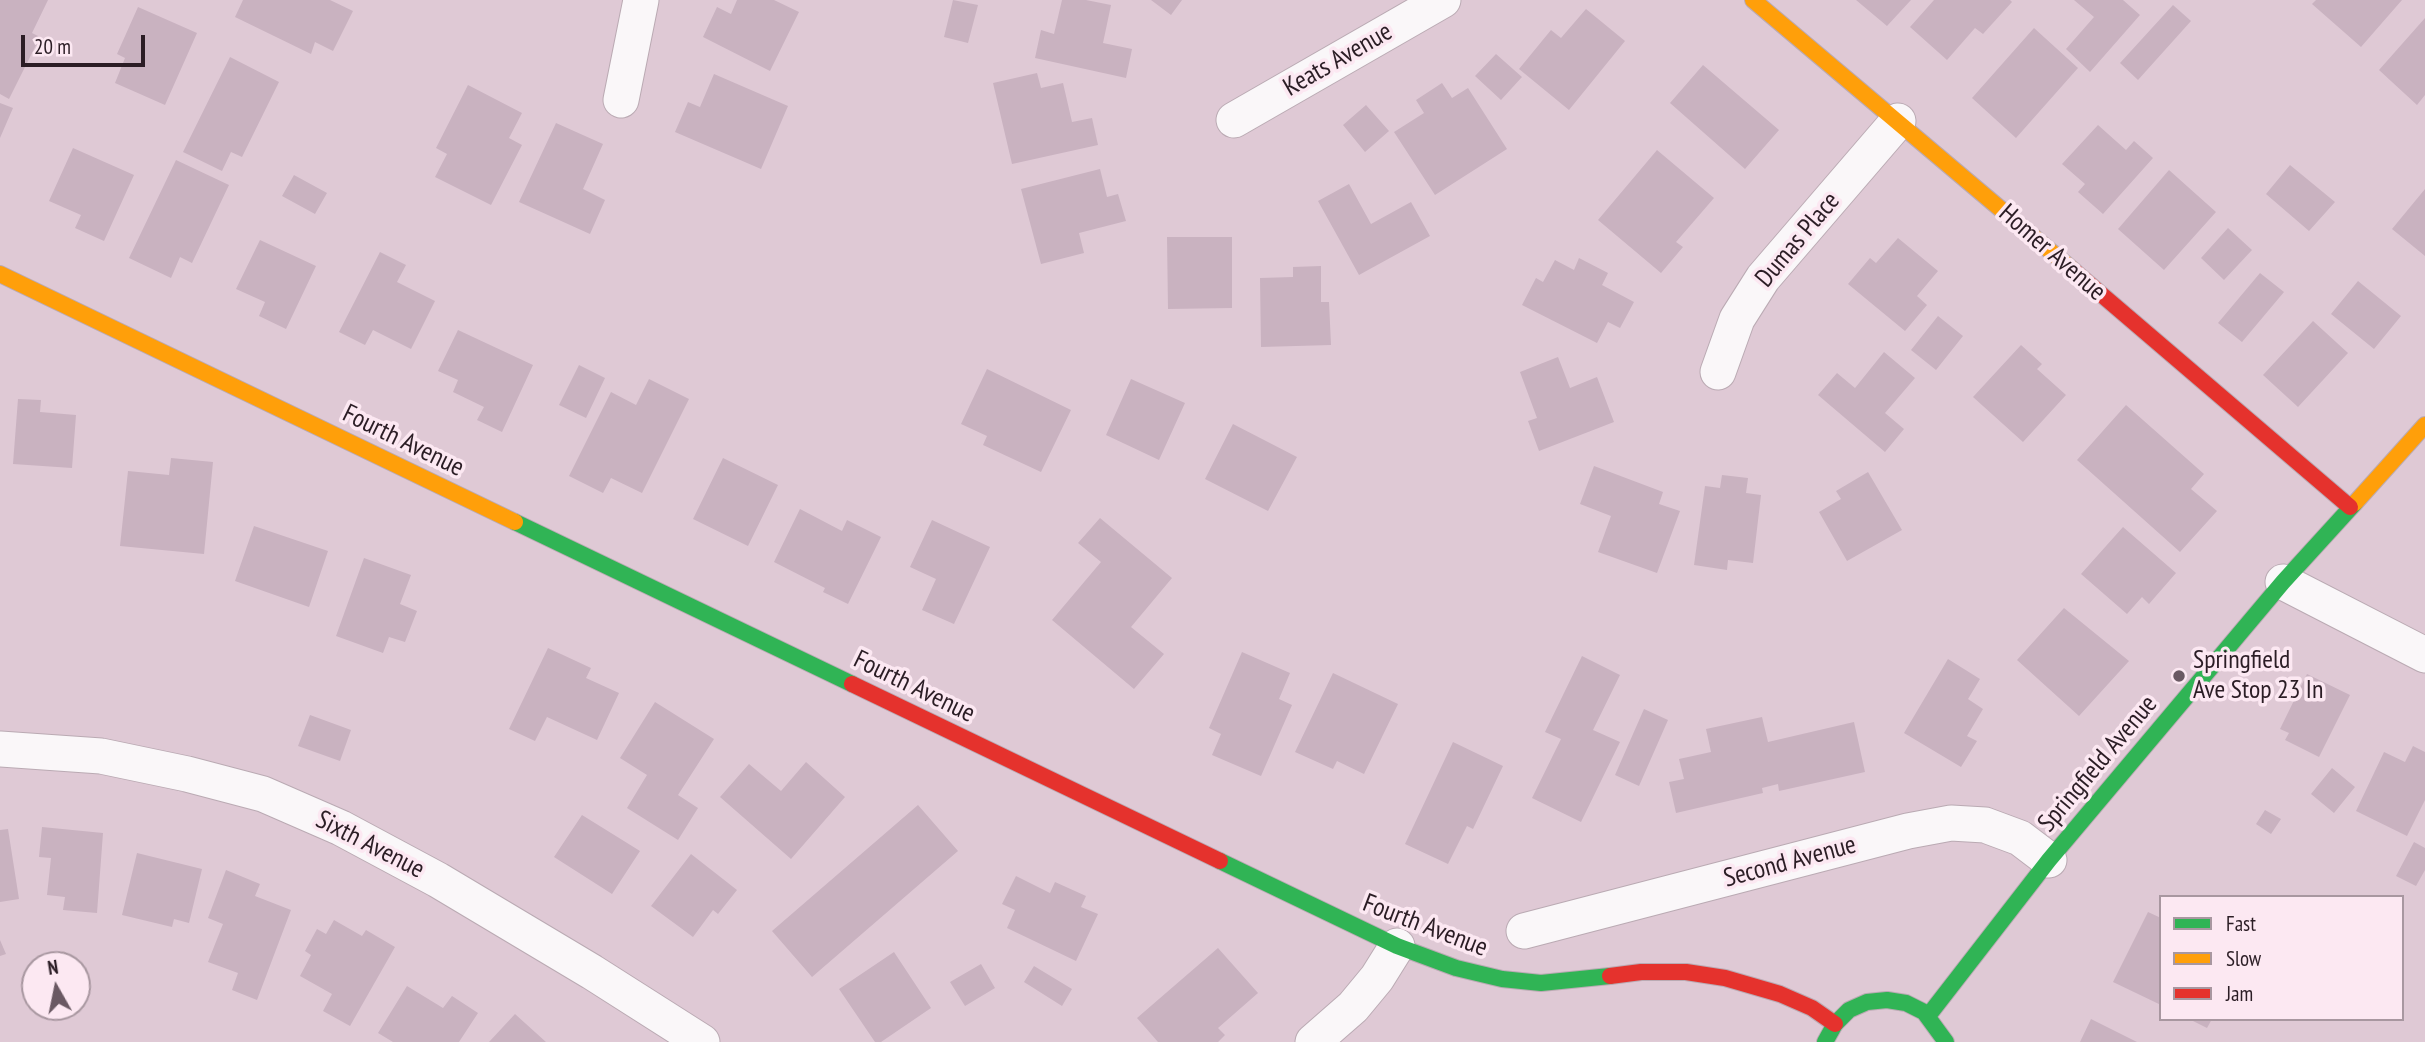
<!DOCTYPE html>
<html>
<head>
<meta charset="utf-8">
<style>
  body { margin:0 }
  #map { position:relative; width:2425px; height:1042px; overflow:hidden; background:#dfc9d5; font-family:"PT Sans Narrow",sans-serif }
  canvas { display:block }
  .legend { position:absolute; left:2159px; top:895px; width:245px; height:126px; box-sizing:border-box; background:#fce8f2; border:2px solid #a897a0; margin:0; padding:9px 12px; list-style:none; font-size:21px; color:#2b1d25 }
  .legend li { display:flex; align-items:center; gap:14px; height:35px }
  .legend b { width:35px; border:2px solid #a897a0 }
  .north { position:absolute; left:21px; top:951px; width:70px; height:70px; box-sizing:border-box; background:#fce8f2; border:2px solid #a897a0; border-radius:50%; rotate:351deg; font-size:19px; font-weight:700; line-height:28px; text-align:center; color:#2b1d25 }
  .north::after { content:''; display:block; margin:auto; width:24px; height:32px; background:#6a5963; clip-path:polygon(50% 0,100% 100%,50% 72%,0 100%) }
  .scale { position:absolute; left:21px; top:35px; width:124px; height:32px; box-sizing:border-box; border:4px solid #2b1d25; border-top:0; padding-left:9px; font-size:21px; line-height:24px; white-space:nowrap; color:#2b1d25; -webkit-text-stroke:5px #fce8f2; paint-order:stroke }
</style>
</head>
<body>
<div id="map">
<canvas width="2425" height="1042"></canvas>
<ul class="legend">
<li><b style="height:9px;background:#30b455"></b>Fast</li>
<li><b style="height:9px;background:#ff9f0a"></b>Slow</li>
<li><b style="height:9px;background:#e5322d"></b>Jam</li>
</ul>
<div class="north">N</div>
<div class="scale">20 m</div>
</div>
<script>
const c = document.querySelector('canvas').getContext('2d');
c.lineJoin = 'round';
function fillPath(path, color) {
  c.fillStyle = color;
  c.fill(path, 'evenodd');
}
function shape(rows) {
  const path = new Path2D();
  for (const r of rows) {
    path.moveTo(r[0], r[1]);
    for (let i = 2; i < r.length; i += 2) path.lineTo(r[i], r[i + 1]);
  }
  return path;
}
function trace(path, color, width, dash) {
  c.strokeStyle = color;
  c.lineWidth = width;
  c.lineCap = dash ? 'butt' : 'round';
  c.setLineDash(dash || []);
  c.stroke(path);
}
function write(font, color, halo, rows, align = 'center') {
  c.font = font + ' "PT Sans Narrow",sans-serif';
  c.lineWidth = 7;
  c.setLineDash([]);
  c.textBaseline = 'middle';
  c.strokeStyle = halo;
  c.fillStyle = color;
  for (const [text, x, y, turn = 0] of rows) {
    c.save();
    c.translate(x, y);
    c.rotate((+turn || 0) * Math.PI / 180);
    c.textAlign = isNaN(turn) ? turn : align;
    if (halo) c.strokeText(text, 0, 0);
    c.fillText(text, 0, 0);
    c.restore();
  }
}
fillPath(shape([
  [0,0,48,0,32,33,40,37,9,99,0,94],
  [243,0,330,0,353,11,333,51,315,42,311,54,235,17],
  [737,0,774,0,799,12,770,71,703,37,717,7,731,14],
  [953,0,978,5,968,43,944,37],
  [1062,0,1086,0,1111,5,1103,43,1132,49,1126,78,1035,58,1041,30,1054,34],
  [1151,0,1182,0,1171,15],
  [1856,0,1911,0,1887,26],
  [1934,0,2010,0,2012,2,1983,34,1975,28,1947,60,1910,27],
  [2074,0,2123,0,2140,15,2090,72,2066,49,2094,17],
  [2316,0,2402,0,2361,47,2312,4],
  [2173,5,2191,21,2138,80,2120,63],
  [138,7,197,33,165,105,115,83,125,58,117,54],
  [1586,9,1625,41,1569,110,1519,69,1551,30,1561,38],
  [2425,18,2425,95,2417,105,2379,70],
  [2034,28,2078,68,2016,138,1972,98],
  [1496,54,1522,77,1501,100,1475,76],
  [230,57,279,82,242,157,231,152,222,171,183,152],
  [1703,65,1779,130,1745,169,1670,103],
  [1037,73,1041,88,1063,83,1072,122,1092,118,1098,145,1012,164,993,83],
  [714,74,788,106,761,169,675,132,688,102,700,107],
  [1442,83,1452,98,1468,88,1507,149,1435,195,1394,132,1424,113,1416,100],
  [468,85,522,113,509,138,522,145,491,205,435,177,447,154,436,148],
  [0,103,13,108,0,138],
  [1366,105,1389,131,1365,152,1343,125],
  [556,123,603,144,583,189,605,200,590,234,519,202],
  [2098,125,2126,150,2134,141,2153,158,2103,214,2078,192,2085,184,2062,164],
  [73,148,134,175,104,241,75,228,81,215,49,201],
  [1657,150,1714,198,1676,242,1683,247,1661,273,1598,220],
  [176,160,229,185,192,263,180,257,171,278,129,258],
  [2290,165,2335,202,2309,231,2266,194],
  [1100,169,1107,197,1118,194,1126,221,1079,233,1084,253,1041,264,1021,189],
  [2169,170,2216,212,2164,270,2118,229],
  [294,175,327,193,315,214,282,196],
  [1349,184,1371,224,1411,202,1430,236,1359,275,1318,201],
  [2425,189,2425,256,2392,229],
  [2228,228,2252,250,2224,280,2201,258],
  [1167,237,1232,237,1232,308,1168,309],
  [1898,238,1938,271,1917,296,1927,305,1905,331,1848,284,1870,258,1876,263],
  [260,240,316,266,286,329,259,316,265,302,236,289],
  [380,252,406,265,397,282,435,301,411,349,373,330,365,345,339,332],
  [1579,258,1608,273,1602,285,1634,302,1620,328,1608,322,1597,343,1522,305,1536,278,1543,282,1555,260,1574,270],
  [1321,266,1321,302,1329,302,1331,345,1261,347,1260,278,1293,277,1293,267],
  [2260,273,2284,292,2242,342,2218,323],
  [2358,281,2401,316,2374,349,2331,314],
  [1938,316,1963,336,1936,370,1911,350],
  [2313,321,2348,353,2298,407,2263,375],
  [458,330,533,365,502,432,477,420,484,407,453,392,458,380,438,371],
  [2021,345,2042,364,2037,369,2066,395,2023,442,1973,397],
  [1884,352,1915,378,1885,413,1904,429,1885,452,1818,395,1837,373,1855,388],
  [1558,357,1570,388,1597,377,1614,422,1539,451,1528,421,1537,418,1520,372],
  [579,365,605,378,586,418,559,405],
  [987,369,1071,410,1041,472,983,445,987,436,961,424],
  [649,379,689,399,642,493,611,478,603,493,569,476,611,392,636,405],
  [1131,379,1185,403,1159,460,1106,435],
  [18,399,41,400,40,412,76,415,72,468,13,464],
  [2126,405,2204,474,2191,489,2217,511,2180,552,2077,460],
  [1233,424,1297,457,1268,511,1205,479],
  [171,458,213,462,204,554,120,546,128,471,169,475],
  [723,458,778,485,748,546,693,519],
  [1594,466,1663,492,1659,504,1680,511,1657,573,1598,552,1611,516,1580,504],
  [1868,472,1902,530,1847,561,1819,512,1841,499,1836,491],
  [1722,475,1748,478,1746,493,1761,495,1753,563,1728,560,1727,570,1694,565,1705,486,1720,488],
  [800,509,842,531,847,520,881,537,848,604,823,592,825,588,774,562],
  [1100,518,1172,578,1131,627,1164,654,1134,689,1052,620,1101,562,1078,543],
  [932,520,990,547,954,624,922,610,936,579,910,567],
  [254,526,328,551,309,607,235,581],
  [2123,527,2176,573,2149,604,2142,597,2127,614,2081,574],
  [364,558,411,575,400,604,417,611,405,642,389,637,383,653,336,636],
  [2064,608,2129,661,2079,716,2017,660],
  [548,648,591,668,586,678,619,693,597,740,547,717,535,741,509,729],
  [1242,652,1290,673,1279,699,1292,705,1261,776,1212,755,1221,734,1209,728],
  [1582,656,1620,675,1593,730,1620,742,1581,822,1532,798,1561,739,1545,732],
  [1948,659,1980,679,1968,699,1983,709,1967,736,1977,741,1961,767,1904,733],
  [1333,673,1398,704,1364,774,1337,761,1333,769,1295,752],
  [2307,674,2350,695,2319,757,2285,740,2289,733,2280,729],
  [655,702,714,739,678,795,698,808,678,840,627,808,647,775,620,758],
  [1644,709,1668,720,1639,786,1615,775],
  [310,715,351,730,340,761,298,746],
  [1762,717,1768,742,1854,722,1865,772,1779,791,1778,784,1762,788,1763,793,1676,813,1669,782,1684,779,1679,759,1711,752,1706,729],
  [1453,742,1503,766,1473,829,1467,826,1448,864,1405,844],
  [2413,746,2425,752,2425,800,2407,836,2356,811,2384,752,2405,762],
  [806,762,845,797,791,859,720,797,749,764,781,791],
  [2332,768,2355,787,2334,813,2311,794],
  [918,805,958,851,812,977,772,931],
  [2265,810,2281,819,2271,834,2256,824],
  [582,815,640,851,612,894,554,857],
  [42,827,103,833,97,913,63,910,65,897,47,895,51,858,39,857],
  [8,829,19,899,0,902,0,830],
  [2414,842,2425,848,2425,870,2416,886,2396,876],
  [137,853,202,869,189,923,174,919,172,927,122,915],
  [691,854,737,890,718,914,713,910,693,937,651,906],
  [226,870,260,884,255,896,291,910,257,1000,232,990,238,973,208,962,223,924,208,918],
  [1016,876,1050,893,1055,882,1086,896,1081,907,1098,914,1076,961,1007,928,1015,910,1002,904],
  [2148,912,2161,918,2161,1005,2113,982],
  [334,920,362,936,366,930,395,947,350,1026,323,1011,332,994,300,976,311,955,305,951,317,929,326,934],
  [0,940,6,954,0,956],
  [1218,948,1258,993,1218,1028,1225,1035,1218,1042,1158,1042,1137,1018],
  [894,952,931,1008,881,1042,875,1042,839,989],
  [981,964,995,988,965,1006,950,982],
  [1034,966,1072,989,1062,1006,1024,982],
  [407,986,443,1008,452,996,478,1013,459,1042,393,1042,378,1033],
  [515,1014,546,1042,489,1042],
  [2091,1019,2137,1042,2080,1042],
  [2189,1019,2212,1019,2207,1028]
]), '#c9b2c0');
const street = shape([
  [621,100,641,0],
  [1234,120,1443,0],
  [1718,372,1737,319,1763,278,1898,121],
  [2283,582,2425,655],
  [0,749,101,756,187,774,263,794,341,828,438,880,592,972,702,1042],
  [1524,931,1908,831,1951,823,1985,825,2020,838,2049,860],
  [1313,1042,1353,1007,1377,978,1397,946]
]);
const fast = shape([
  [515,522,852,684],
  [1220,861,1397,946,1456,968,1502,979,1541,983,1610,976],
  [1928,1016,2049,860,2283,582,2355,503],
  [1825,1042,1835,1024,1849,1010,1867,1002,1887,1000,1906,1003,1924,1012,1946,1042]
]);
const slow = shape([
  [1753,0,2074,271],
  [0,274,515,522],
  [2355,503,2425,425]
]);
const jam = shape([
  [2074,271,2350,507],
  [852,684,1220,861],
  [1610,976,1641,972,1686,972,1725,978,1780,994,1812,1008,1835,1024]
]);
trace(street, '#baaab3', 37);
trace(fast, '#baaab3', 18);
trace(slow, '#baaab3', 18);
trace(jam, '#baaab3', 18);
trace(street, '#faf7f9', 35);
trace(fast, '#30b455', 16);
trace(slow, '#ff9f0a', 16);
trace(jam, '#e5322d', 16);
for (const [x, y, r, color] of [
  [2179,676,7,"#6a5963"]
]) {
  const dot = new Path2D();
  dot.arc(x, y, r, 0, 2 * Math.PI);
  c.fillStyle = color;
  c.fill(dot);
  trace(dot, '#fce8f2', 2.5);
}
write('26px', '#2b1d25', '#fce8f2', [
  ["Keats Avenue",1338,60,-30],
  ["Dumas Place",1798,240,-50],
  ["Homer Avenue",2052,253,41],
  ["Fourth Avenue",403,441,26],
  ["Fourth Avenue",914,687,26],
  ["Springfield Avenue",2098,764,-50],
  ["Sixth Avenue",370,845,27],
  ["Second Avenue",1790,862,-15],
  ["Fourth Avenue",1425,926,21]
]);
write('26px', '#2b1d25', '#fce8f2', [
  ["Springfield",2193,661],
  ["Ave Stop 23 In",2193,691]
], 'left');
</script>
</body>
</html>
